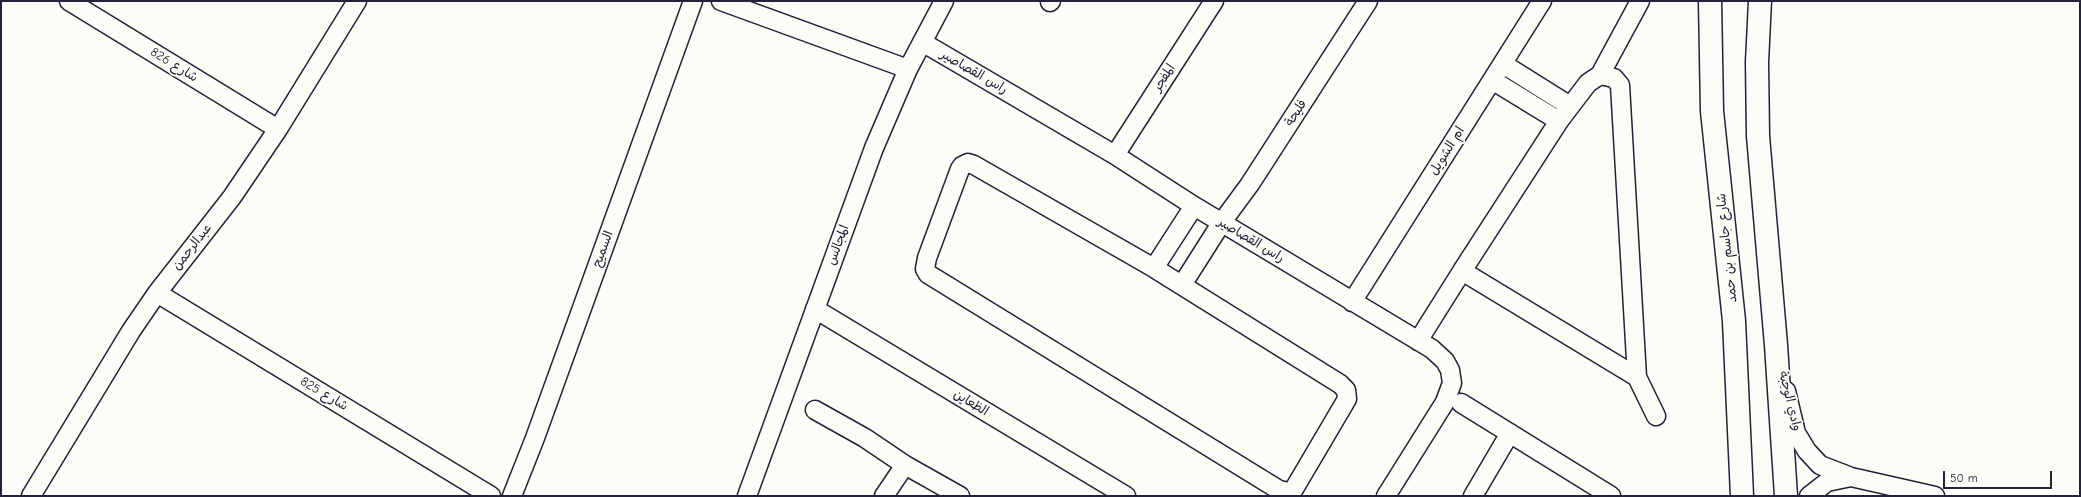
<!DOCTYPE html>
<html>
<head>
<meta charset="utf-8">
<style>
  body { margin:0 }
  #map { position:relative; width:2081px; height:497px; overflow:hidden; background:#fdfcf7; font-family:"Comic Neue",sans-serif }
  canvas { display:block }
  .frame { position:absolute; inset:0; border:2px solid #22223b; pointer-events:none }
  .scale { position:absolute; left:1943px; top:471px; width:109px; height:18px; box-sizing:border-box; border:2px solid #22223b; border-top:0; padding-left:5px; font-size:12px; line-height:14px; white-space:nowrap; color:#22223b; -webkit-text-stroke:3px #fdfcf7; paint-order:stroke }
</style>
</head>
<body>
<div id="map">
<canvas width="2081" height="497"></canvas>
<div class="frame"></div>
<div class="scale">50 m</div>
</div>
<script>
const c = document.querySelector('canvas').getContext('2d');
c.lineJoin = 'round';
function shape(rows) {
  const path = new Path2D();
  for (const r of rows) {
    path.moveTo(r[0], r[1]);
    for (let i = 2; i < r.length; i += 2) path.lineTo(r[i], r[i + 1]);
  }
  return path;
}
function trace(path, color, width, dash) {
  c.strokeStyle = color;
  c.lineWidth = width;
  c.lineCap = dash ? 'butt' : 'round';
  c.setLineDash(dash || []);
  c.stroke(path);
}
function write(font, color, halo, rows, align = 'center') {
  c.font = font + ' "Comic Neue","Playpen Sans Arabic",sans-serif';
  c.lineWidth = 3.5;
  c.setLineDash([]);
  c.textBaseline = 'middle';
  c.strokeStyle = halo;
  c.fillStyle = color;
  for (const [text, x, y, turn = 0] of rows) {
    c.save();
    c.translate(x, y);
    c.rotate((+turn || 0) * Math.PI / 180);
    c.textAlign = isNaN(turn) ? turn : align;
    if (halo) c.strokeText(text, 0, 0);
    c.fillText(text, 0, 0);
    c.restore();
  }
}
const minor = shape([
  [69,1,278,129],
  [721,1,908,69],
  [1050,2,1051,1],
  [922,42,1115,155,1194,206,1432,349,1445,361,1450,370,1452,383,1445,402,1386,496],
  [1503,64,1570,106],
  [1600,75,1640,1],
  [1492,80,1559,121],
  [1115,155,1214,1],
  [968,163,974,165,1154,268,1340,384,1346,390,1347,399,1294,489,1290,492,1279,490,928,274,925,269,927,258,960,169,962,166,968,163],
  [1154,268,1194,206],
  [1182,285,1222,222,1250,184,1368,1],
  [157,293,491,496],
  [1352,302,1542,1],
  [815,309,1126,496],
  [1418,341,1462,271],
  [1637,377,1462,271,1559,121,1588,83,1600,75,1614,78,1620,85,1637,377,1656,416],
  [1786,391,1796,433,1807,451,1820,465,1851,477,1935,496],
  [1461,403,1611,496],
  [815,410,865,438,905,465],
  [31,496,131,331,157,293,232,197,278,129,357,1],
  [512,496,535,438,693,1],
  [747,496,874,148,908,69,944,1],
  [884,496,905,465,960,496],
  [1473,496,1510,433],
  [1809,496,1827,482,1851,477]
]);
const major = shape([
  [1710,1,1712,111,1734,321,1742,496],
  [1760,1,1757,62,1758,136,1776,345,1786,496]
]);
trace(minor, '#22223b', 21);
trace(major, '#22223b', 25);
trace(minor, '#fdfcf7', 18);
trace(major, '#fdfcf7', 22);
write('13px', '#22223b', '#fdfcf7', [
  ["شارع 826",174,65,32],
  ["راس القصاصير",974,72,30],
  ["المفجر",1164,78,-57],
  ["فليحة",1296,113,-57],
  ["ام الشويل",1447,151,-58],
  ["راس القصاصير",1251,240,31],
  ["المجالس",838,245,-70],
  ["عبدالرحمن",192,247,-52],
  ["شارع جاسم بن حمد",1727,248,-96],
  ["السميح",603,249,-70],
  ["شارع 825",324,394,31],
  ["وادي الوجبة",1790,401,76],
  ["الظعاين",971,403,31]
]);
</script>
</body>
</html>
